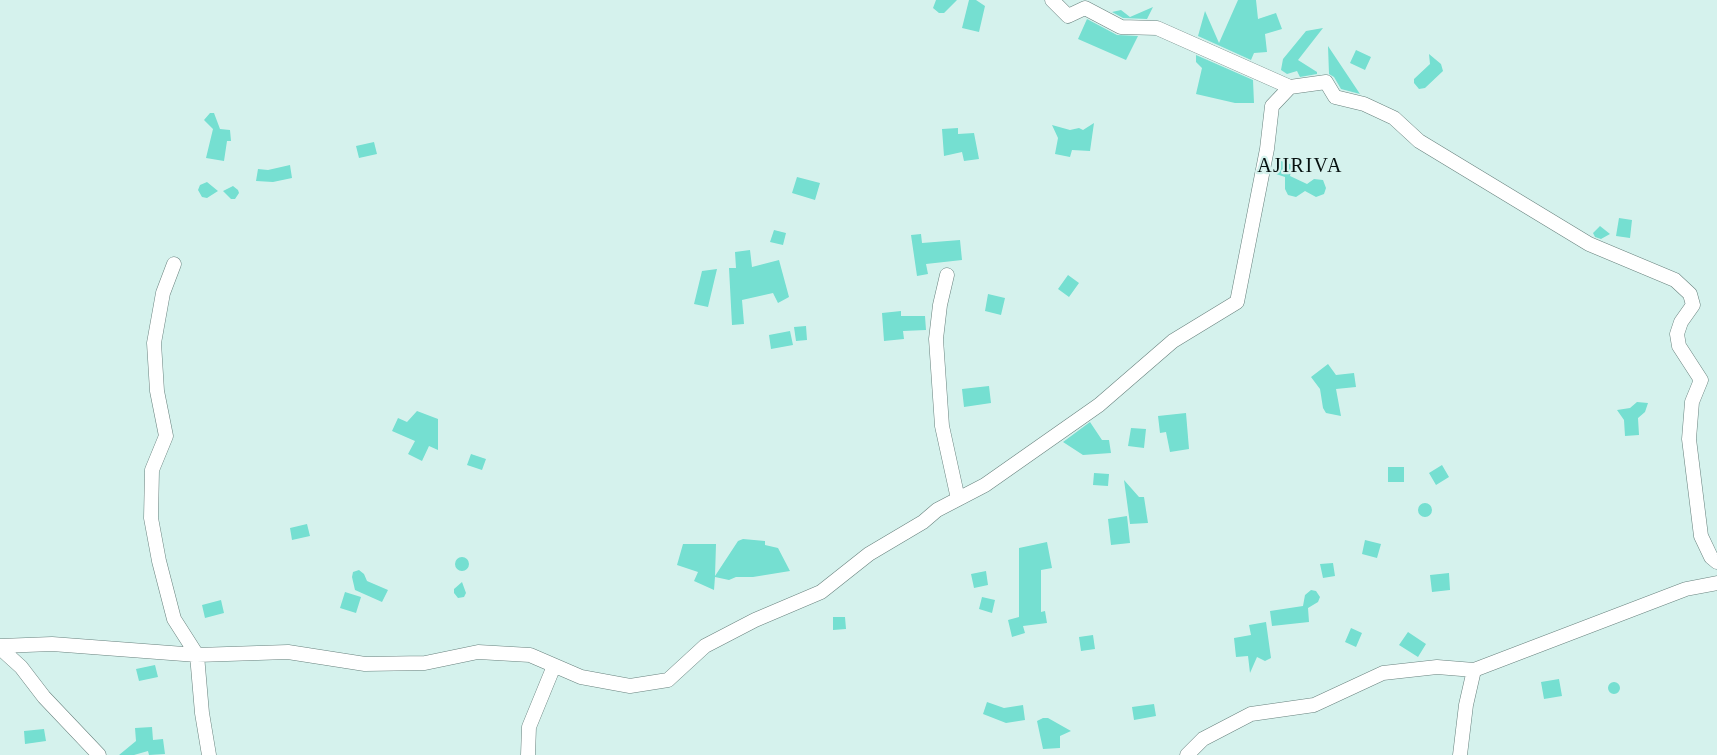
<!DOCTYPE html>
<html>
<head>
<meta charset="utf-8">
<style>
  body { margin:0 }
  canvas { display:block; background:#d5f2ed }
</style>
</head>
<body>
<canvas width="1717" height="755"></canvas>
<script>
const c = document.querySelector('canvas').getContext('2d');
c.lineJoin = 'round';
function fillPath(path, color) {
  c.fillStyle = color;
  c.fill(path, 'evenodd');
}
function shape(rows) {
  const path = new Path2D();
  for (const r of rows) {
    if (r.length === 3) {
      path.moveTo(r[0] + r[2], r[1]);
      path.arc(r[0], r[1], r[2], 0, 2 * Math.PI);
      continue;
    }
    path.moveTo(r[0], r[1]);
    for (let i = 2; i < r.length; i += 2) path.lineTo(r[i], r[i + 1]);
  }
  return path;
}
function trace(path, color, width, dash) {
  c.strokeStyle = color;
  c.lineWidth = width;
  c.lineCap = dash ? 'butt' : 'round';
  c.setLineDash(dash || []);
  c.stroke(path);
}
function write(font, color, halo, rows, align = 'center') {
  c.font = font + ' "Times New Roman",serif';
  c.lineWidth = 4.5;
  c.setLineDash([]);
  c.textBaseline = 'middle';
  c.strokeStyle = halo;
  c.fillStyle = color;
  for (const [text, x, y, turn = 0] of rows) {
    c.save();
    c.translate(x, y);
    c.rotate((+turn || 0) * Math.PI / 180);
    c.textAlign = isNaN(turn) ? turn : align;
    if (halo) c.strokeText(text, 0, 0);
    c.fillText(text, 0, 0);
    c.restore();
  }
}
fillPath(shape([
  [936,0,957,0,944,13,939,13,933,8],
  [969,0,976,0,985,6,979,32,962,28],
  [1238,0,1256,0,1258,19,1276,13,1282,29,1265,34,1267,52,1254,53,1251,60,1198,36,1205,11,1219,43],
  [1153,7,1147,19,1123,18,1112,12,1121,10,1130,17],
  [1087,19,1117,35,1138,36,1126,60,1078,39],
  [1323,28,1298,60,1317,72,1317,74,1300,77,1297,71,1287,74,1281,70,1283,59,1306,31],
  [1328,46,1360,94,1341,89,1334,77,1329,74],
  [1356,50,1371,57,1365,70,1350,63],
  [1429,54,1441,64,1443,71,1425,88,1419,89,1414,83,1414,79,1430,64],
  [1196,55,1253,80,1254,103,1235,103,1196,94,1202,68,1196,62],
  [210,113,214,113,220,129,230,130,231,141,227,141,224,161,206,158,213,129,204,120],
  [1094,123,1090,151,1072,150,1070,157,1055,154,1058,138,1052,125,1070,130,1079,128,1083,130],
  [958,128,958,134,974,133,979,159,964,161,962,152,944,156,942,129],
  [374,142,377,154,359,158,356,146],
  [1278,160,1293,165,1290,176,1307,184,1314,179,1323,180,1326,188,1324,194,1316,197,1305,191,1296,197,1288,195,1285,189,1285,177,1273,173],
  [290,165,292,178,273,182,256,181,258,169,268,170],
  [797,177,820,183,815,200,792,193],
  [207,182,218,191,207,198,202,197,198,190,200,185],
  [233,186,238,190,239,193,235,199,231,199,223,191],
  [1619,218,1632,220,1630,238,1616,236],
  [1600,226,1610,234,1601,239,1595,237,1593,233],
  [774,230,786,233,783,245,770,242],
  [921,234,922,243,960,240,962,260,926,264,928,274,917,276,911,235],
  [750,250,752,267,779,260,789,297,778,303,773,293,742,300,744,324,732,325,729,268,736,268,735,252],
  [717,269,708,307,694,304,702,271],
  [1068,275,1079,283,1069,297,1058,289],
  [988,294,1005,298,1001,315,985,311],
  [901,311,901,316,925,316,926,330,903,331,904,339,884,341,882,313],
  [806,326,807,340,796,341,794,327],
  [790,331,793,345,771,349,769,335],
  [1328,364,1336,375,1354,373,1356,387,1336,389,1341,416,1326,413,1323,408,1320,389,1311,377],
  [989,386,991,403,964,407,962,389],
  [1637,402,1648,403,1645,412,1638,418,1639,435,1625,436,1624,420,1617,410,1630,408],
  [417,411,438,419,438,450,429,446,422,461,408,454,415,441,392,431,398,418,407,422],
  [1186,413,1189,449,1170,452,1166,432,1160,433,1158,416],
  [1090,422,1102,440,1109,440,1111,453,1083,455,1063,442],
  [1131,428,1146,429,1144,448,1128,446],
  [471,454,486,459,482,470,467,465],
  [1442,465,1449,477,1436,485,1429,473],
  [1388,467,1404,467,1404,482,1388,482],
  [1094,473,1109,474,1108,486,1093,485],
  [1124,480,1139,497,1144,497,1148,523,1130,524],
  [1425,510,7],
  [1127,516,1130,543,1111,545,1108,519],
  [307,524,310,536,292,540,290,528],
  [743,539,765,541,765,545,778,548,790,571,753,577,736,577,729,580,715,577,714,590,694,581,698,572,677,565,683,544,716,544,715,576,738,541],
  [1365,540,1381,544,1377,558,1362,554],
  [1047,542,1052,568,1041,570,1041,612,1045,611,1047,623,1023,626,1025,633,1012,637,1008,620,1019,617,1019,548],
  [462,564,7],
  [1333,563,1335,576,1323,578,1320,564],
  [359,570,364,574,367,581,388,590,382,602,355,590,352,577,353,572],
  [986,571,988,585,974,588,971,574],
  [1449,573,1450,590,1432,592,1430,575],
  [462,582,466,593,464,597,458,598,454,593,454,589],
  [1311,590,1316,591,1320,597,1318,602,1308,608,1309,622,1272,626,1270,611,1303,606,1305,595],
  [345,592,361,597,356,613,340,608],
  [982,597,995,600,992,613,979,609],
  [221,600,224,613,205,618,202,605],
  [833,617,845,617,846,629,833,630],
  [1266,622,1271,658,1265,661,1257,657,1250,673,1248,656,1236,657,1234,638,1251,635,1249,625],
  [1351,628,1362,633,1356,647,1345,642],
  [1408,632,1426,644,1418,657,1399,645],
  [1093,635,1095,649,1081,651,1079,637],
  [155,665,158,677,139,681,136,669],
  [1559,679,1562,696,1544,699,1541,682],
  [1614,688,6],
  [987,702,1004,708,1023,705,1025,720,1006,723,983,714],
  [1154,704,1156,716,1134,720,1132,707],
  [1043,718,1048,718,1071,731,1060,736,1060,748,1043,749,1037,721],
  [152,727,153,740,163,739,165,754,149,755,148,751,134,755,119,755,136,741,135,728],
  [44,729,46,741,25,744,24,731]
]), '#75dfd1');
const street = shape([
  [1052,0,1068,16,1085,8,1121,27,1157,28,1290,87,1326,82,1335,97,1364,104,1394,118,1419,141,1589,244,1675,280,1690,294,1693,305,1681,322,1677,334,1679,346,1701,380,1692,402,1689,439,1701,536,1711,557,1717,562],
  [174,264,163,293,154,343,157,391,166,436,152,470,151,518,159,561,174,619,197,655,202,713,209,755],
  [947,275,940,305,936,339,942,426,958,499],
  [0,646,52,644,197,655,288,652,365,664,425,663,478,652,530,655,581,677,630,686,668,680,705,646,755,620,821,592,869,554,923,522,937,510,985,485,1099,405,1173,341,1237,302,1267,149,1272,106,1290,87],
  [0,648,21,667,44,697,99,755],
  [528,755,529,727,554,666],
  [1187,755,1203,739,1251,714,1314,705,1383,673,1437,667,1474,670,1686,589,1717,583],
  [1460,755,1466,705,1474,670]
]);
trace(street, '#68827e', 15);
trace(street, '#fff', 14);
c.letterSpacing = '1.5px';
write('20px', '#071110', '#d5f2ed', [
  ["AJIRIVA",1300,167]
]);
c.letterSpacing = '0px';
</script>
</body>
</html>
